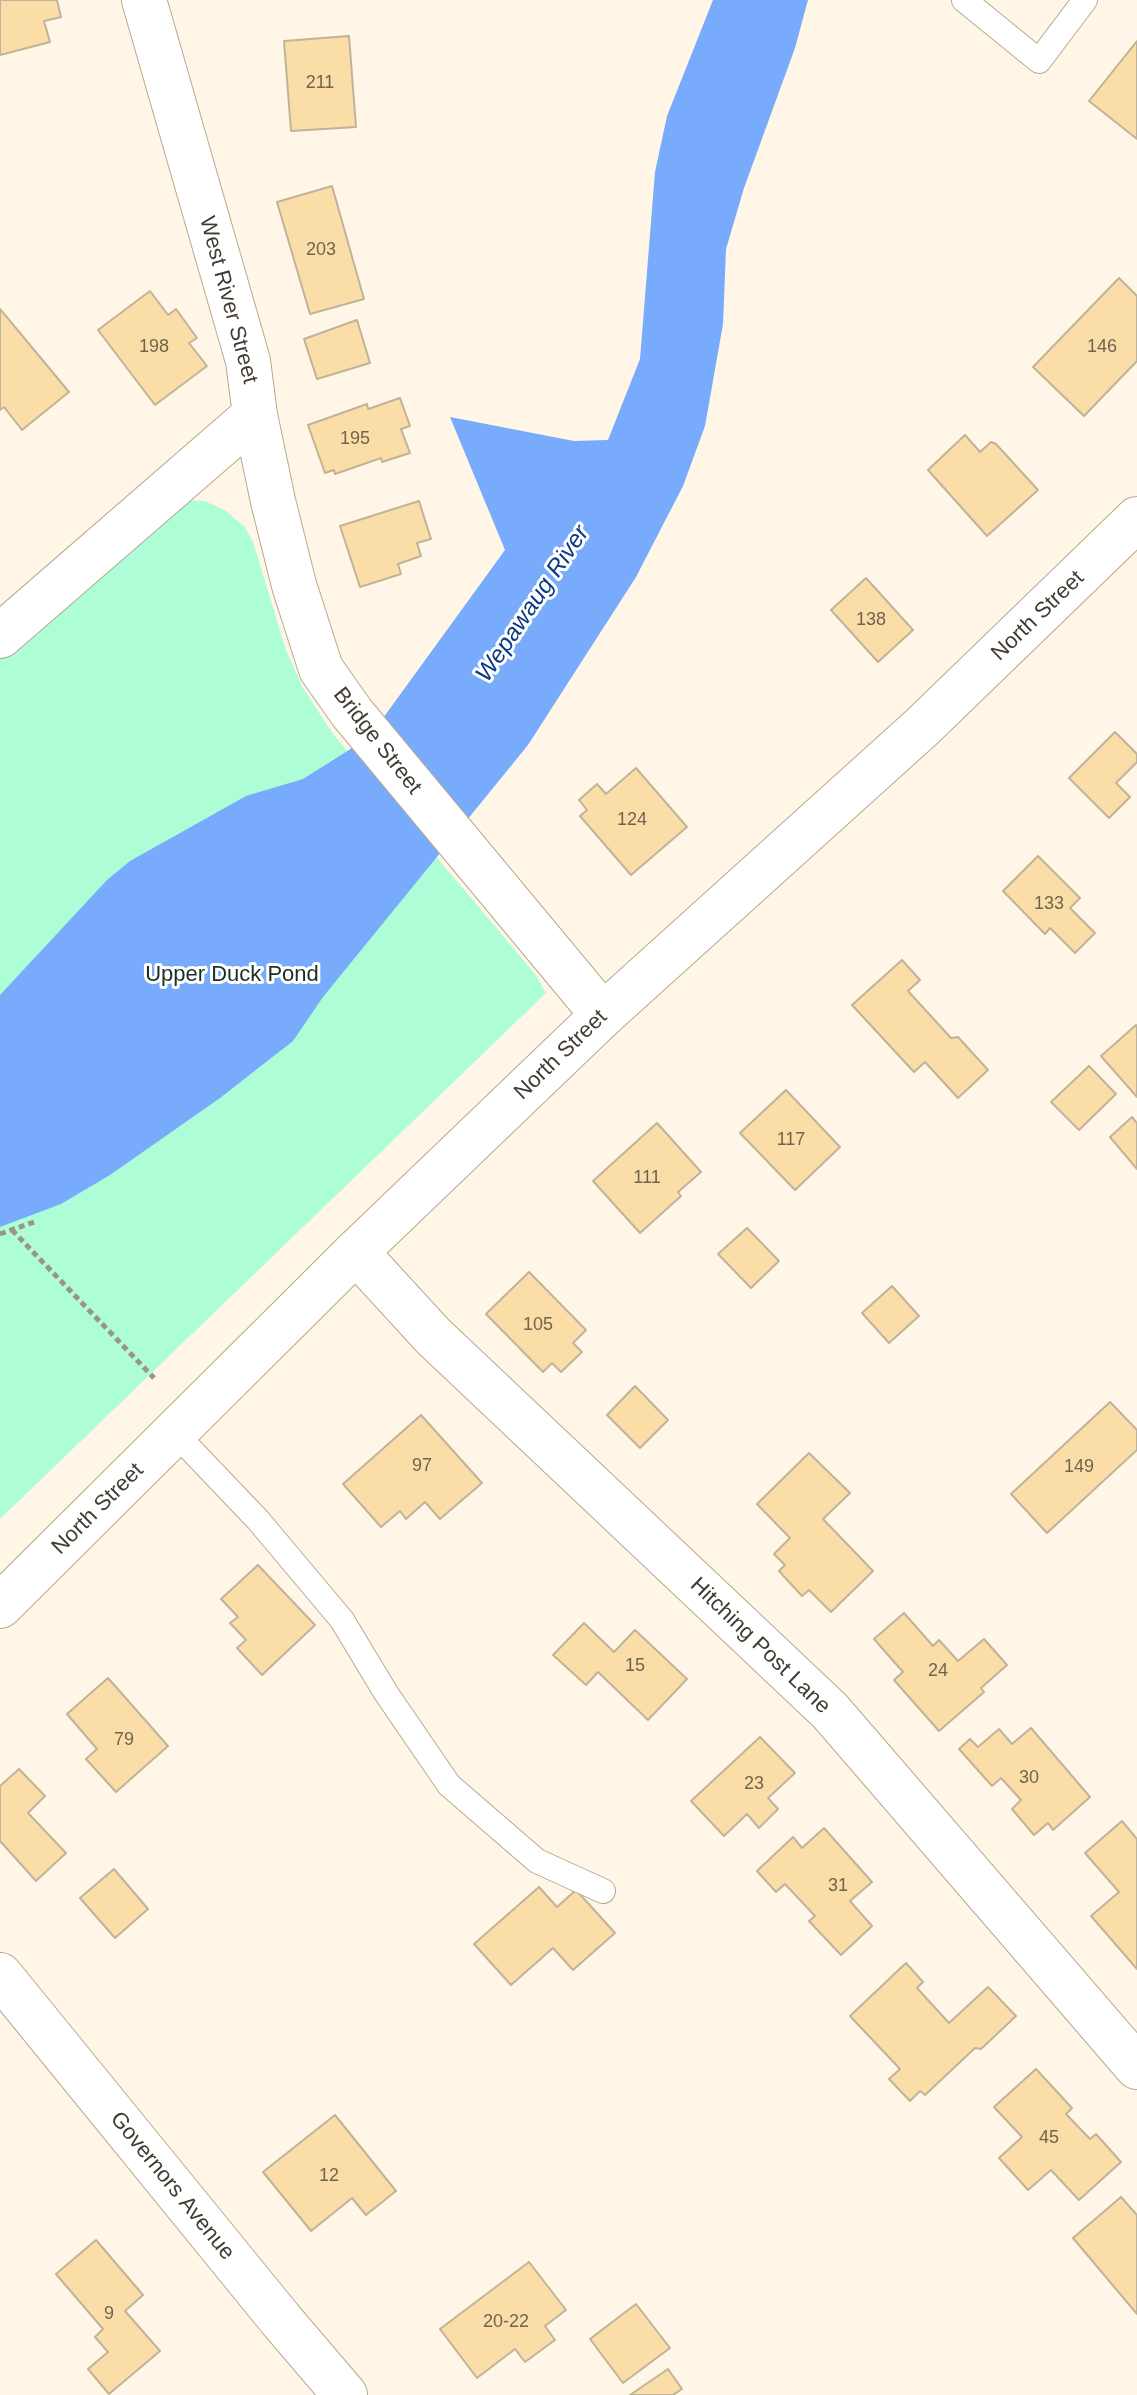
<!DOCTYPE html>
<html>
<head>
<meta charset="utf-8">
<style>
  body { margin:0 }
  canvas { display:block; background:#fff6e7 }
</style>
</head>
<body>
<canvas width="1137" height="2395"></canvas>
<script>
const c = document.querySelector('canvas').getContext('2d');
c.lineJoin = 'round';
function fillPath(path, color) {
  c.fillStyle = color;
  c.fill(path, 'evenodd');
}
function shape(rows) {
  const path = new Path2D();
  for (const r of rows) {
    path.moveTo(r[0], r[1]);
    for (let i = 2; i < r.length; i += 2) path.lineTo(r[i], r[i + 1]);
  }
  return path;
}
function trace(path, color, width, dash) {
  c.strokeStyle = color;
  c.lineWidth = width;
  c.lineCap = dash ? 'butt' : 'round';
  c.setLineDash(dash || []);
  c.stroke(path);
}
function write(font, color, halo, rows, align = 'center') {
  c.font = font + ' Arial,sans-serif';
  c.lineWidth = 6;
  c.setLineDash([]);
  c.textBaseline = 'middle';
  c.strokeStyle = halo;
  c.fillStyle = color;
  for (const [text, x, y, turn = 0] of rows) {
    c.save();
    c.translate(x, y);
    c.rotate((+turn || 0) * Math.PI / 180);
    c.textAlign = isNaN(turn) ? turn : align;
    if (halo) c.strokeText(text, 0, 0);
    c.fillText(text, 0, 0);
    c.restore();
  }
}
fillPath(shape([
  [185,500,205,501,226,511,245,527,253,542,286,650,303,688,333,734,535,974,546,993,0,1519,0,655]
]), '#adfdd7');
fillPath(shape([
  [713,0,808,0,795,48,744,188,726,249,723,324,705,426,683,486,636,577,528,745,323,997,293,1041,220,1098,110,1175,61,1204,0,1227,0,995,107,880,130,861,246,796,303,779,349,750,378,725,505,550,450,417,574,441,608,440,640,359,655,172,667,116]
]), '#79abfc');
const building = shape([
  [0,0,57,0,61,17,44,21,50,42,0,55,0,0],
  [349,36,356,127,291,131,284,41,349,36],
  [1137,41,1137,139,1089,101,1137,41],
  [332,186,364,299,310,314,277,202,332,186],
  [1119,278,1137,296,1137,361,1084,416,1033,367,1119,278],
  [150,291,168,315,176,309,197,338,189,343,207,366,155,405,98,330,150,291],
  [0,309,69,392,22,430,4,407,0,410,0,309],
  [357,320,370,363,317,379,304,339,357,320],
  [400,398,410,426,401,429,410,453,382,462,381,458,335,474,334,470,325,473,308,425,367,404,368,409,400,398],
  [965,435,980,452,991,442,996,444,1038,490,987,536,928,470,965,435],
  [419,501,431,539,417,543,421,556,398,564,401,574,360,587,340,526,419,501],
  [866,578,913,630,878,662,831,610,866,578],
  [1115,732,1137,754,1137,762,1116,783,1130,797,1109,818,1069,778,1115,732],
  [636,768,687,827,631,875,580,816,587,810,579,800,597,784,606,794,636,768],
  [1038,856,1080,898,1070,908,1095,933,1075,953,1050,928,1045,934,1003,891,1038,856],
  [902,960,920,980,908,991,951,1038,958,1037,988,1070,958,1098,925,1062,914,1072,852,1005,902,960],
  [1136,1025,1137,1026,1137,1097,1101,1056,1136,1025],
  [1089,1066,1116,1094,1079,1130,1051,1102,1089,1066],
  [786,1090,840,1147,795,1190,740,1133,786,1090],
  [1132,1117,1137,1123,1137,1169,1110,1137,1132,1117],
  [657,1123,701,1172,678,1192,681,1196,640,1233,593,1181,657,1123],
  [747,1228,779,1261,751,1288,718,1254,747,1228],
  [529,1272,586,1330,573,1343,582,1352,561,1372,552,1363,543,1372,486,1314,529,1272],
  [892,1286,919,1316,889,1343,862,1313,892,1286],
  [635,1386,668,1420,640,1448,607,1415,635,1386],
  [1110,1402,1137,1430,1137,1450,1047,1533,1011,1494,1110,1402],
  [421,1415,482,1483,440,1519,425,1502,406,1519,400,1511,381,1527,343,1484,421,1415],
  [809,1453,850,1493,823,1519,873,1571,831,1612,809,1590,802,1596,779,1571,785,1565,774,1554,790,1538,757,1504,809,1453],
  [258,1565,315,1625,262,1675,237,1648,246,1640,230,1623,238,1617,221,1599,258,1565],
  [904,1613,933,1646,939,1640,958,1661,984,1639,1007,1665,981,1688,984,1692,939,1731,894,1680,903,1672,874,1639,904,1613],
  [584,1623,614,1652,635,1630,687,1679,648,1720,598,1672,586,1685,553,1655,584,1623],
  [108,1678,168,1746,116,1792,86,1759,97,1749,67,1714,108,1678],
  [1031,1728,1090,1797,1053,1830,1048,1823,1034,1835,1012,1809,1021,1800,1001,1778,992,1786,959,1749,970,1739,978,1747,999,1729,1012,1744,1031,1728],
  [760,1737,795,1773,768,1798,778,1809,759,1828,747,1814,724,1836,691,1801,760,1737],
  [19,1769,45,1796,28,1813,66,1853,36,1881,0,1841,0,1786,19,1769],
  [1122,1821,1137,1839,1137,1969,1091,1916,1119,1892,1085,1853,1122,1821],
  [824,1828,872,1882,850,1901,872,1926,841,1955,809,1921,815,1916,785,1884,776,1892,757,1871,793,1837,802,1848,824,1828],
  [114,1869,148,1909,115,1938,80,1898,114,1869],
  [539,1887,557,1907,576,1890,615,1933,573,1970,553,1948,511,1985,474,1944,539,1887],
  [906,1963,923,1982,917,1988,949,2023,988,1987,1016,2016,981,2049,975,2048,925,2095,920,2091,910,2101,889,2079,900,2069,850,2016,906,1963],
  [1036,2069,1072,2108,1066,2114,1090,2139,1096,2134,1121,2162,1079,2200,1051,2170,1028,2190,999,2158,1022,2137,994,2107,1036,2069],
  [335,2115,396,2191,366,2215,352,2198,311,2231,263,2172,335,2115],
  [1121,2197,1137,2215,1137,2314,1073,2238,1121,2197],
  [96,2240,143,2295,125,2311,160,2351,109,2394,88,2369,108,2352,95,2337,103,2329,56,2274,96,2240],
  [529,2262,566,2310,545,2326,555,2340,525,2362,515,2349,477,2378,440,2329,529,2262],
  [636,2304,670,2348,623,2383,590,2339,636,2304],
  [668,2369,682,2389,673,2395,630,2395,668,2369]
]);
fillPath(building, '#fbdea7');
trace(building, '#c0b39a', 2);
const service = shape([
  [964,0,1039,61,1085,0],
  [175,1433,258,1520,342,1620,386,1693,449,1785,537,1861,603,1891]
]);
const minor = shape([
  [356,1252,433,1336,830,1711,1137,2067],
  [0,1975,281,2320,345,2395]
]);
const tertiary = shape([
  [144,0,248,361,255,415,273,501,294,585,321,669,352,713,603,1015],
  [0,636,255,415]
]);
const secondary = shape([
  [0,1606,356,1252,603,1015,922,727,1137,519]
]);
trace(service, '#b7aa91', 26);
trace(minor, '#b7aa91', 46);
trace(tertiary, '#b7aa91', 46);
trace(secondary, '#b7aa91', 46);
trace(shape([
  [12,1230,154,1378],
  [0,1234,34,1222]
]), '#9b9487', 5, [6, 4]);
trace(service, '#fff', 24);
trace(minor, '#fff', 44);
trace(tertiary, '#fff', 44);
trace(secondary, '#fff', 44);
write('18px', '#70644e', null, [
  ["211",320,83],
  ["203",321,250],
  ["198",154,347],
  ["146",1102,347],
  ["195",355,439],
  ["138",871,620],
  ["124",632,820],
  ["133",1049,904],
  ["117",791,1140],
  ["111",647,1178],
  ["105",538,1325],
  ["97",422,1466],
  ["149",1079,1467],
  ["15",635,1666],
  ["24",938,1671],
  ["79",124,1740],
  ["30",1029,1778],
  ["23",754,1784],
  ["31",838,1886],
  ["45",1049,2138],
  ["12",329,2176],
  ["9",109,2314],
  ["20-22",506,2322]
]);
write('22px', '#413b31', '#fff', [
  ["West River Street",228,300,75],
  ["North Street",1038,616,-44],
  ["Bridge Street",377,741,52],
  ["North Street",561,1055,-44],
  ["North Street",98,1509,-45],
  ["Hitching Post Lane",760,1646,44],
  ["Governors Avenue",172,2186,51]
]);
write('22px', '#1b2f26', '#fff', [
  ["Upper Duck Pond",232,975]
]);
write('italic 24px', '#0d3a80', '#fff', [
  ["Wepawaug River",533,604,-56]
]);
</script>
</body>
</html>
